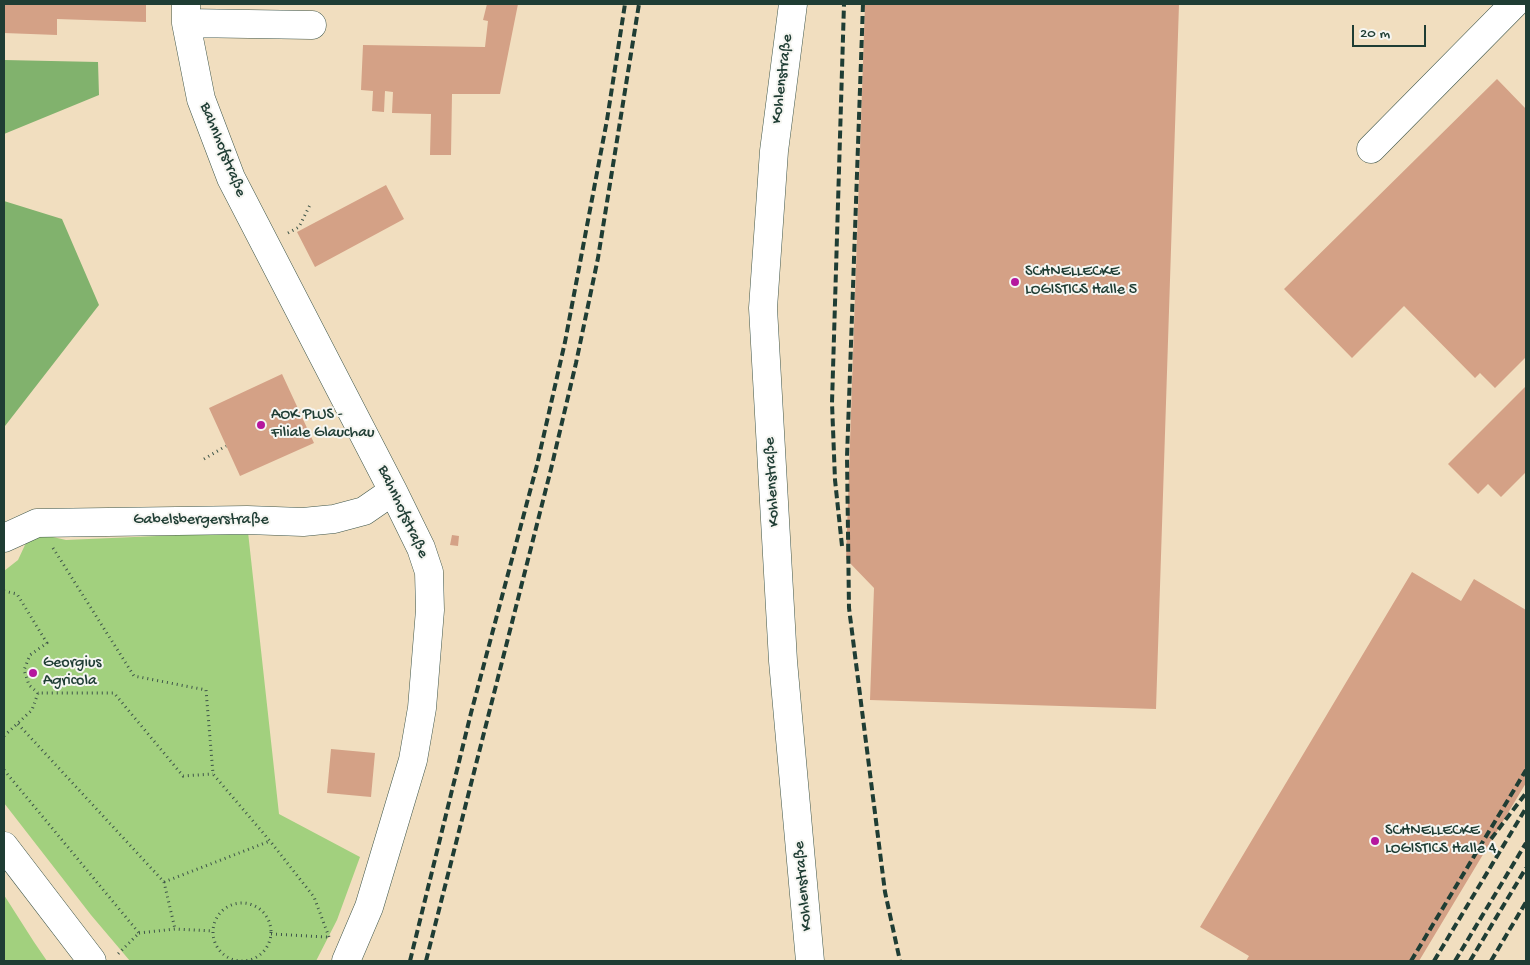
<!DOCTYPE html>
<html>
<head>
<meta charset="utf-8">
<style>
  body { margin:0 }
  #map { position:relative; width:1530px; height:965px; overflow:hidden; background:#f1debf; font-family:"Gochi Hand",sans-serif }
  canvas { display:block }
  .frame { position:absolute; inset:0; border:5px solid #1f3d34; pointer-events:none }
  .scale { position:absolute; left:1352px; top:25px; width:74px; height:22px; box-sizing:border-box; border:2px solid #1f3d34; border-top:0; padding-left:6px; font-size:15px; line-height:18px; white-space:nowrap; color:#1f3d34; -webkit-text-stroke:4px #f6f6f2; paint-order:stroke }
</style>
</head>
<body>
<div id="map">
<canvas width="1530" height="965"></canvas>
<div class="frame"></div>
<div class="scale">20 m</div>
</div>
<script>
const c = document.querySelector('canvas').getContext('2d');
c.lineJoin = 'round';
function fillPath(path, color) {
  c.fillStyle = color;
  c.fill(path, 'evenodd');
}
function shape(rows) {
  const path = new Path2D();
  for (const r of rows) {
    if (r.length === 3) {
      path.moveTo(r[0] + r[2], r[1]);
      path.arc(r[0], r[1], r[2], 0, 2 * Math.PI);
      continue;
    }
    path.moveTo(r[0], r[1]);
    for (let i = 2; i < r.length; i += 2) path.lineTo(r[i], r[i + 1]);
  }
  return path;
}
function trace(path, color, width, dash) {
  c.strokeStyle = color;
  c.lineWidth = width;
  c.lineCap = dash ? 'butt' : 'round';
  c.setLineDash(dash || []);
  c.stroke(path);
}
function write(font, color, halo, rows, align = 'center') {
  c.font = font + ' "Gochi Hand",sans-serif';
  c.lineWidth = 4;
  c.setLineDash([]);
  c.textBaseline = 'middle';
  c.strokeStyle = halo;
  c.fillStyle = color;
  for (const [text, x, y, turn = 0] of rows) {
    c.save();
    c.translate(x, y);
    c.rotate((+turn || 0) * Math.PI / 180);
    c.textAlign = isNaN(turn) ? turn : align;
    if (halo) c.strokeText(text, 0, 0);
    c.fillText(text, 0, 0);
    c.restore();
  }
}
fillPath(shape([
  [31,532,66,540,248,532,279,814,360,857,337,920,316,961,130,961,91,915,4,803,4,571,18,560],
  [4,895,34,942,47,961,4,961]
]), '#a2d07e');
fillPath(shape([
  [4,60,98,62,99,95,4,134],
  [4,201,62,219,99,305,5,426,4,423]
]), '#81b26d');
fillPath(shape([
  [4,4,146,4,146,22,57,19,57,35,4,33],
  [487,4,518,4,500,94,452,94,451,155,430,155,431,114,392,113,393,92,385,91,384,112,372,111,373,91,361,90,363,45,485,47,488,21,483,20],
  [865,4,1179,4,1156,709,870,700,874,588,846,559],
  [1497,79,1526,109,1526,357,1495,388,1480,373,1475,378,1404,306,1352,358,1284,289],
  [386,185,404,219,315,267,297,232],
  [282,374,314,443,240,476,209,408],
  [1526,386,1526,472,1501,497,1488,484,1478,494,1448,464],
  [452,535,459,536,458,546,450,545],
  [1412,572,1461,601,1474,579,1526,610,1526,783,1419,961,1246,961,1249,956,1200,927],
  [331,749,375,753,371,797,327,793]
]), '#d4a186');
const minor = shape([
  [186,4,186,23,201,99,231,178,393,491,421,548,429,572,430,610,422,708,413,760,369,907,346,961],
  [793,4,774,151,763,308,783,661,810,961],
  [186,23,312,25],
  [1371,149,1514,4],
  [4,538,37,523,247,520,303,522,334,519,364,511,393,491],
  [4,846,92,961]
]);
trace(minor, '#3e5549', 29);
trace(shape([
  [288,233,299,227,310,205],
  [204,459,226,446],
  [53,548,134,676,206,690,213,774,270,841,314,897,329,937],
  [4,591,17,594,47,643,30,655,24,670,29,685,38,693],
  [18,724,164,882,175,929],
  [4,736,32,710,38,693,114,693,183,776,213,774],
  [4,770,139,933,117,955],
  [164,882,270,841],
  [242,932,29],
  [139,933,175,929,213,931],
  [271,934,327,937]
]), '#3e5549', 3, [1, 4]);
trace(minor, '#fff', 28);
trace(shape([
  [863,4,847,457,849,608,885,892,900,961],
  [842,546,835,480,832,403,844,4],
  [1491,839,1526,793],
  [410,961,471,713,537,465,565,342,607,120,625,4],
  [426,961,551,469,576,363,598,258,639,4],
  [1411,961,1526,770],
  [1434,961,1526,808],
  [1455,961,1526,843],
  [1470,961,1526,868],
  [1491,961,1526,902]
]), '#1f3d34', 4, [8, 4]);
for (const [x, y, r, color] of [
  [1015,282,5,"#b5179e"],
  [261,425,5,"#b5179e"],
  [33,673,5,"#b5179e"],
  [1375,841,5,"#b5179e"]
]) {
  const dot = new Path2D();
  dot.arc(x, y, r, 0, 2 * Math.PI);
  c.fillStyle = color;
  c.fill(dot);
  trace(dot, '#f6f6f2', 2);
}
write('16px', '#1f3d34', '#f6f6f2', [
  ["Kohlenstraße",783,79,-83],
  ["Bahnhofstraße",222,150,68],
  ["Kohlenstraße",773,482,-93],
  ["Bahnhofstraße",402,512,65],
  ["Gabelsbergerstraße",201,521],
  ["Kohlenstraße",804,886,-95]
]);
write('16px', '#1f3d34', '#f6f6f2', [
  ["SCHNELLECKE",1025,273],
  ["LOGISTICS Halle 5",1025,291],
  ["AOK PLUS -",271,416],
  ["Filiale Glauchau",271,434],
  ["Georgius",43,664],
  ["Agricola",43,682],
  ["SCHNELLECKE",1385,832],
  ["LOGISTICS Halle 4",1385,850]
], 'left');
</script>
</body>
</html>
